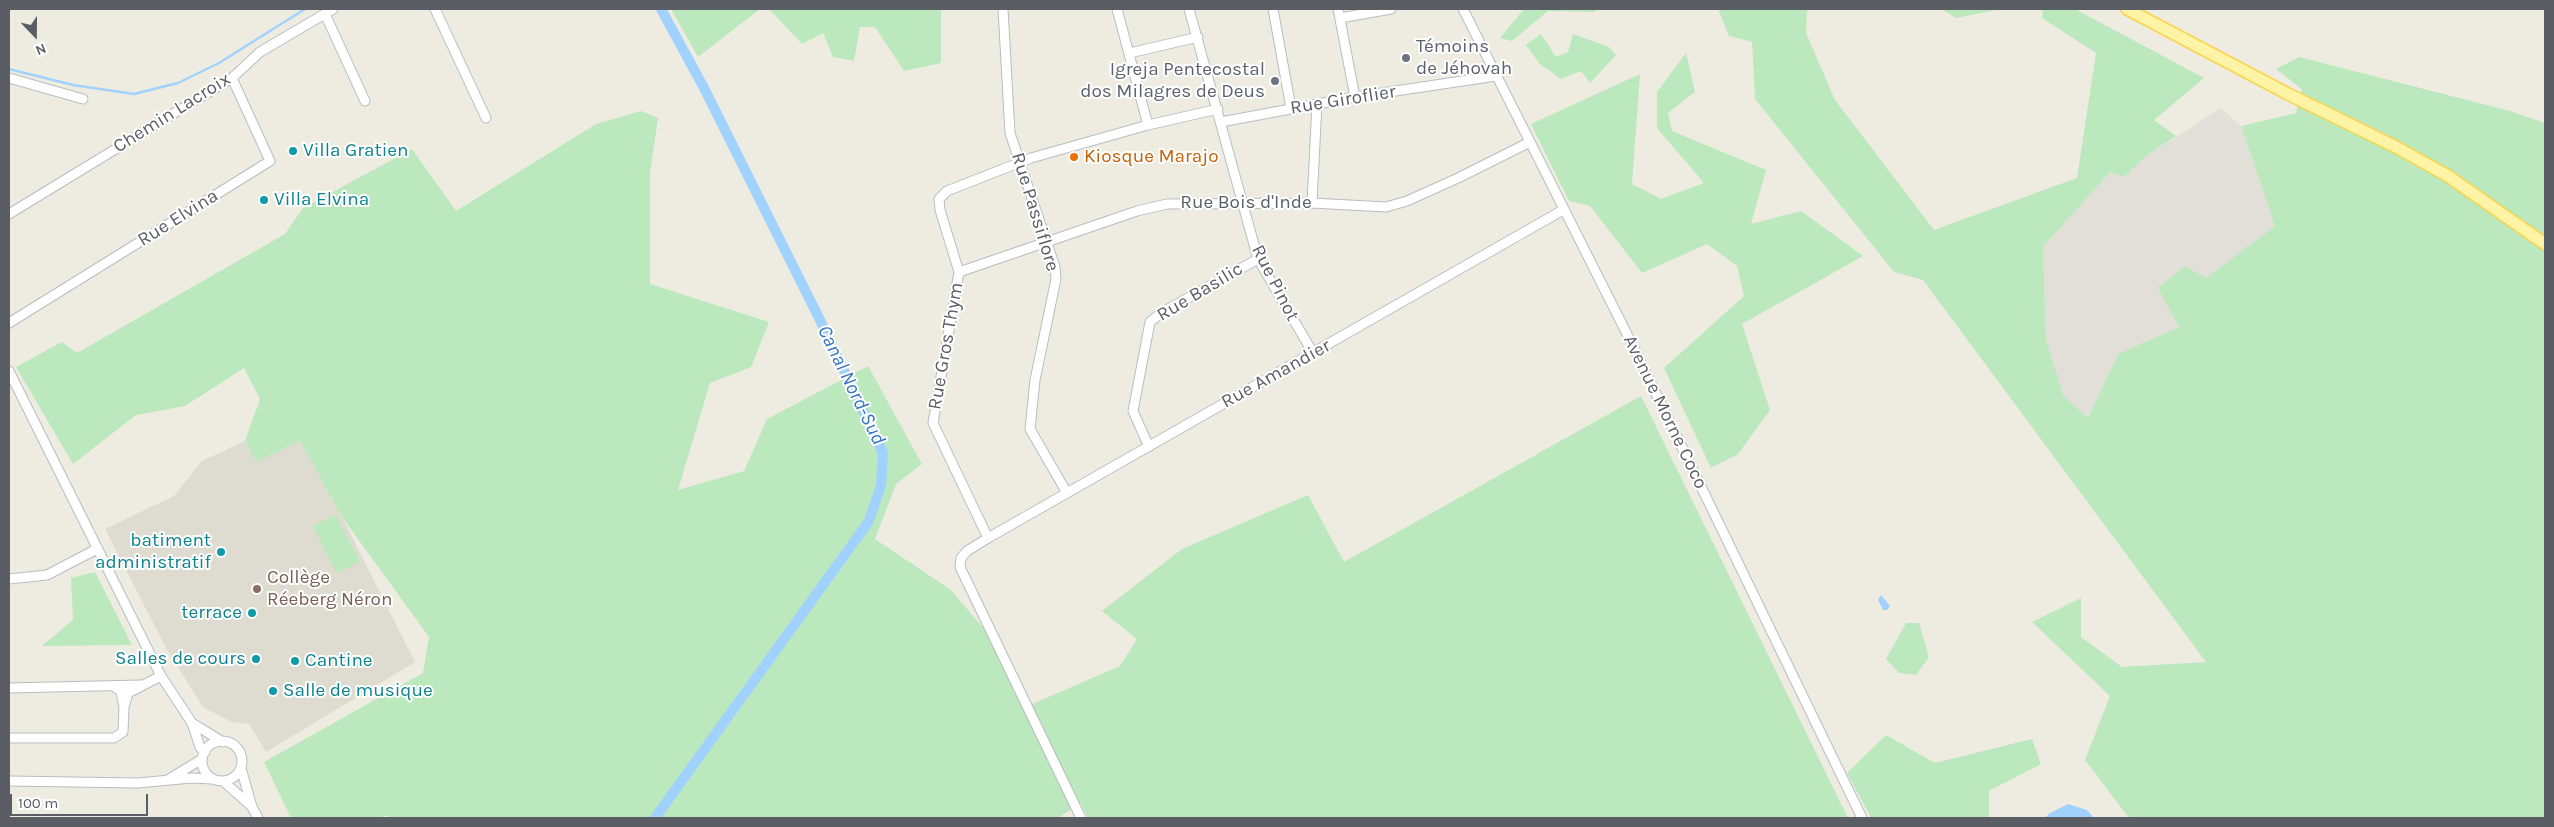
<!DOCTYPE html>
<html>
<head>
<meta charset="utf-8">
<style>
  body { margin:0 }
  #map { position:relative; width:2554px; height:827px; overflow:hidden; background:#eeece1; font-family:Karla,sans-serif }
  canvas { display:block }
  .frame { position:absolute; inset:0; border:10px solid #5a5e64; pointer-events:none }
  .north { position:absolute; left:10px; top:10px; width:50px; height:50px; -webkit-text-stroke:4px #fff; paint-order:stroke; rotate:158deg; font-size:14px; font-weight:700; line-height:20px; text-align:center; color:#5a5e64 }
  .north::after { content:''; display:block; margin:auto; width:18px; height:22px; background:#5a5e64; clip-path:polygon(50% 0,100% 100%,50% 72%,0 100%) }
  .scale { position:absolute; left:10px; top:794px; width:138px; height:22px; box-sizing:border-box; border:2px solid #5a5e64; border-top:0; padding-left:6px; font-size:15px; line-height:18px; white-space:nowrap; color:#5a5e64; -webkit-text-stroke:4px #fff; paint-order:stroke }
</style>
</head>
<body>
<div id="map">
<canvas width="2554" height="827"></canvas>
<div class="frame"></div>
<div class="north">N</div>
<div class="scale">100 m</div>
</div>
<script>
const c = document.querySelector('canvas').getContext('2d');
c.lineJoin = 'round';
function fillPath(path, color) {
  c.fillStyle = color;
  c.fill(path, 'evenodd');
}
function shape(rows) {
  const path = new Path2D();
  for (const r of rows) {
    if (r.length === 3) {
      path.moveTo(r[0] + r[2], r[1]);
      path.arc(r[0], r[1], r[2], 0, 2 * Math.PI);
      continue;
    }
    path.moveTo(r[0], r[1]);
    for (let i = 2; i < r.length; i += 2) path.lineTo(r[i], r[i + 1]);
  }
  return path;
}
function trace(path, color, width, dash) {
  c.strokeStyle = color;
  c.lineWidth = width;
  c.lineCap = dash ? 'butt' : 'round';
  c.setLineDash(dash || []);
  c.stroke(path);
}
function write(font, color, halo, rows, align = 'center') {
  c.font = font + ' Karla,sans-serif';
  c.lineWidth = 4;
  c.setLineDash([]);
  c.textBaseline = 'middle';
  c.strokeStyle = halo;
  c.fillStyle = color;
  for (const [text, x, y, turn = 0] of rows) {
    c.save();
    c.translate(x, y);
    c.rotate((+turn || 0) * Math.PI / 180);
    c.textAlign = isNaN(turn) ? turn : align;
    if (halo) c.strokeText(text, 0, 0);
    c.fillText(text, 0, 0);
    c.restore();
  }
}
fillPath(shape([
  [2221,108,2241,126,2275,226,2206,278,2159,287,2179,327,2118,354,2088,418,2063,395,2046,339,2043,247,2110,172,2124,177,2145,157]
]), '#e2dfd9');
fillPath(shape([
  [245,441,256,462,300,441,342,517,415,662,266,752,249,724,232,722,203,707,166,648,105,529,174,496,202,461]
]), '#dedbd0');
fillPath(shape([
  [671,9,760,9,698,57],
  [769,9,941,9,941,63,904,71,875,27,860,27,854,61,833,57,823,33,802,44],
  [1524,9,1597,9,1594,12,1548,11,1512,41,1500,38],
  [1718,9,1807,9,1806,33,1835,100,1934,230,2077,178,2096,53,2042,18,2043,9,2075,9,2204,78,2154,120,2176,136,2145,157,2124,177,2110,172,2043,247,2046,339,2063,395,2088,418,2118,354,2179,327,2158,288,2185,266,2206,278,2275,226,2241,126,2296,113,2302,89,2276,69,2299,57,2510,111,2545,123,2545,818,2131,818,2126,814,2085,760,2110,696,2032,622,2081,598,2081,637,2122,667,2206,662,1923,280,1894,272,1755,99,1752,42,1729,36],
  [1941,9,2001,9,1956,18],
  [1541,34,1556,57,1568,52,1573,34,1609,47,1616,55,1590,83,1581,71,1561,79,1540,64,1526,45],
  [1686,53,1695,92,1668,113,1672,131,1766,170,1751,224,1801,211,1863,256,1742,324,1770,410,1738,454,1711,468,1664,368,1744,296,1737,266,1707,244,1642,273,1590,206,1569,201,1531,124,1640,74,1632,184,1661,199,1704,183,1657,128,1657,92],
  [641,111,658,118,650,173,650,284,769,322,751,367,710,383,678,490,744,471,767,419,868,366,922,464,896,484,875,539,951,590,995,642,1030,705,1120,666,1137,639,1102,611,1182,549,1308,495,1344,562,1641,396,1848,818,1088,818,1081,803,1058,818,391,818,387,815,381,818,291,818,264,762,423,673,429,637,342,517,300,441,256,462,245,441,260,399,244,368,185,406,136,415,73,464,16,367,62,342,77,353,285,234,303,208,412,149,456,211,596,124],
  [336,515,360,562,336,573,313,526],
  [95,572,132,645,42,646,73,620,71,578],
  [1906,623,1919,623,1929,657,1916,675,1899,673,1886,659],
  [1886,735,1935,763,2032,739,2041,764,1989,791,1989,818,1871,818,1847,773]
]), '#bbe8bd');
fillPath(shape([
  [1881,595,1890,606,1887,610,1883,610,1878,600],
  [2068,804,2087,810,2094,818,2045,818,2050,813]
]), '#a1d2ff');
trace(shape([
  [9,69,73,85,134,94,178,83,219,63,305,9]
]), '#a1d2ff', 2.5);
trace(shape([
  [655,818,869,521,881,485,883,453,821,322,704,88,661,9]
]), '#a1d2ff', 10);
const minor = shape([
  [435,9,486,118],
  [1003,9,1010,133,1055,267,1056,279,1035,380,1030,429,1067,493],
  [1117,9,1148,125],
  [1189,9,1258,259,1313,353],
  [1273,9,1291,108],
  [1338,9,1355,97],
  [1463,9,1626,332,1862,818],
  [325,14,365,101],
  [1340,18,1391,9],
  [1130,53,1198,37],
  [9,78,83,99],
  [1221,122,1355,97,1496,76],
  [1312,203,1317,104],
  [9,214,232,78,260,52,333,9],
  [959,272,1137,211,1167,204,1312,203,1386,207,1407,201,1458,178,1530,142],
  [9,323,270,161,232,78],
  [9,371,161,676,192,723,200,747,205,752],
  [1149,447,1133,411,1150,322,1161,313,1258,259],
  [988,538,933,423,959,272,940,210,939,199,947,191,1031,158,1148,125,1218,109],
  [9,579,47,575,97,549],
  [9,688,141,685],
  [125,704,128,693,161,676],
  [192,723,223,742],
  [9,738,114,738,123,732,124,707,121,692,115,687],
  [222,761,20],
  [241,768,252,807,258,818],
  [169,779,202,759],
  [9,781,138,783,191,778,212,779],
  [223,781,250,805],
  [1081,818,960,567,961,558,967,551,988,538,1563,210]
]);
const major = shape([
  [2127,9,2288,94,2396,147,2448,176,2545,244]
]);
trace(minor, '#b9bcc2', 11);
trace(major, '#fdd34b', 14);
trace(minor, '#fff', 9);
trace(major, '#fff4a6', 11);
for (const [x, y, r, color] of [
  [1406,58,5,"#6b7280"],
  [1275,81,5,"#6b7280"],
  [293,151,5,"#0f9aa8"],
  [1074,157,5,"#e8710a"],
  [264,200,5,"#0f9aa8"],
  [221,552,5,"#0f9aa8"],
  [257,589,5,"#8d6e63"],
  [252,613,5,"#0f9aa8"],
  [256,659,5,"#0f9aa8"],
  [295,661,5,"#0f9aa8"],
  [273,691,5,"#0f9aa8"]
]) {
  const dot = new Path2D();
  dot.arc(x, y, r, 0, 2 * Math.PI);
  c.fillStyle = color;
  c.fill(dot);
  trace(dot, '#fff', 2);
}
write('19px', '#5b616d', '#fff', [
  ["Témoins",1416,47],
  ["de Jéhovah",1416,69],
  ["Igreja Pentecostal",1265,70,"right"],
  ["dos Milagres de Deus",1265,92,"right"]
], 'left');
write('19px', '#5a5e64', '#fff', [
  ["Rue Giroflier",1343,100,-9],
  ["Chemin Lacroix",172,113,-32],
  ["Rue Bois d'Inde",1246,203],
  ["Rue Passiflore",1035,212,73],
  ["Rue Elvina",178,218,-32],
  ["Rue Pinot",1275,283,63],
  ["Rue Basilic",1200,292,-31],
  ["Rue Gros Thym",946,346,-80],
  ["Rue Amandier",1276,374,-29],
  ["Avenue Morne Coco",1665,412,64]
]);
write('19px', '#0d838f', '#fff', [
  ["Villa Gratien",303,151],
  ["Villa Elvina",274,200],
  ["batiment",211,541,"right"],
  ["administratif",211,563,"right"],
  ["terrace",242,613,"right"],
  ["Salles de cours",246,659,"right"],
  ["Cantine",305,661],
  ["Salle de musique",283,691]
], 'left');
write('19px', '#c56008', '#fff', [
  ["Kiosque Marajo",1084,157]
], 'left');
write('19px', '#785e54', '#fff', [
  ["Collège",267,578],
  ["Réeberg Néron",267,600]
], 'left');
write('italic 20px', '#3776c4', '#fff', [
  ["Canal Nord-Sud",851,385,64]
]);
</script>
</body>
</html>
